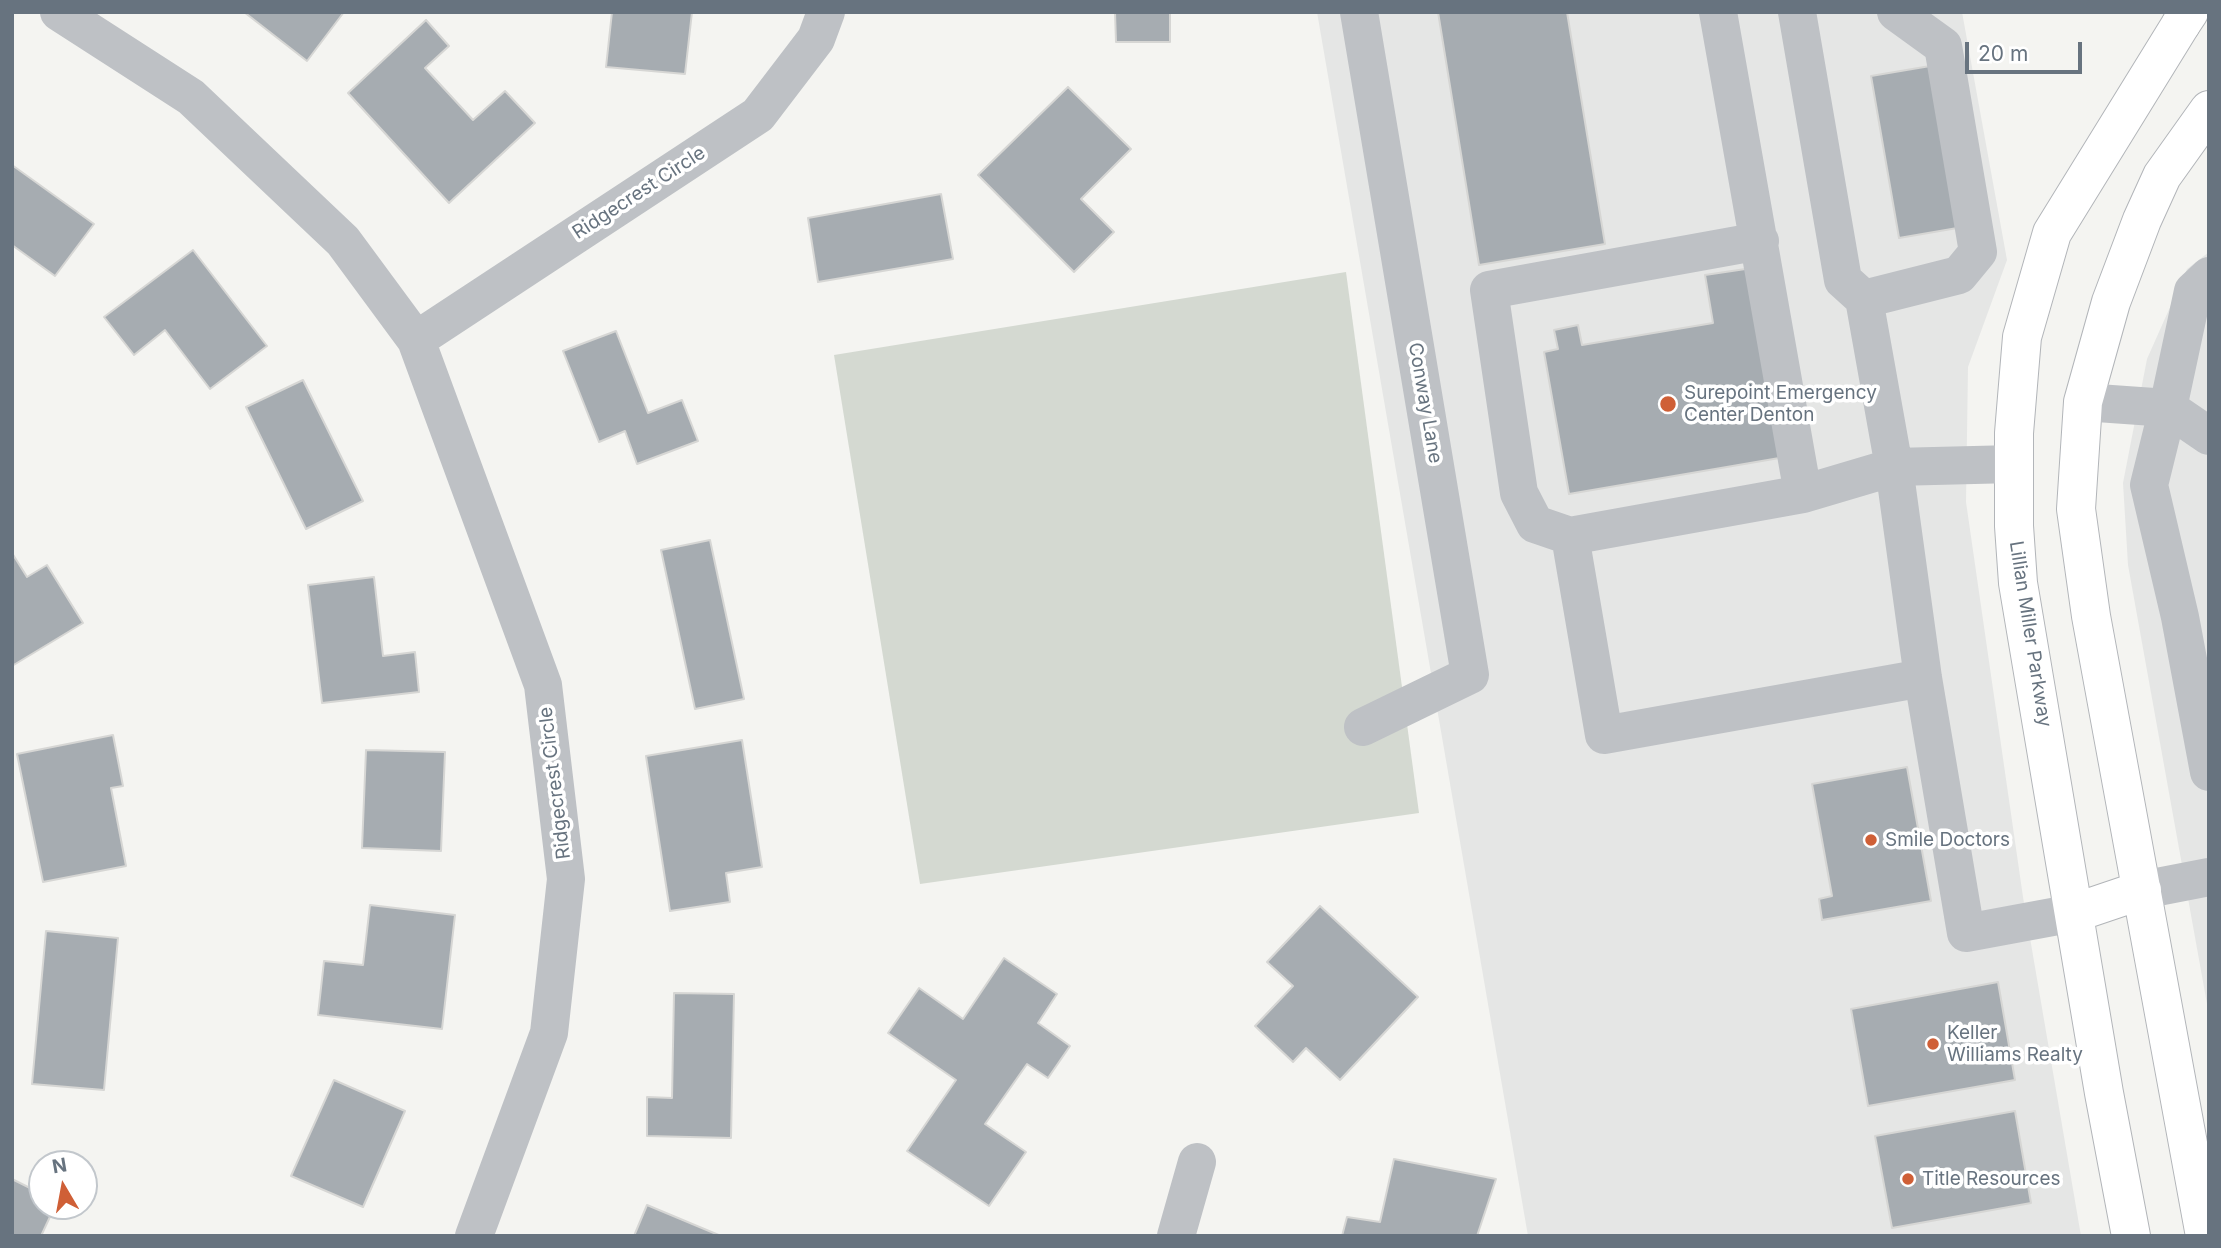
<!DOCTYPE html>
<html>
<head>
<meta charset="utf-8">
<style>
  body { margin:0 }
  #map { position:relative; width:2221px; height:1248px; overflow:hidden; background:#f4f4f1; font-family:Inter,sans-serif }
  canvas { display:block }
  .frame { position:absolute; inset:0; border:14px solid #67737f; pointer-events:none }
  .north { position:absolute; left:28px; top:1150px; width:70px; height:70px; box-sizing:border-box; background:#fff; border:2px solid #c2c7cc; border-radius:50%; rotate:350deg; font-size:19px; font-weight:700; line-height:28px; text-align:center; color:#67737f }
  .north::after { content:''; display:block; margin:auto; width:24px; height:32px; background:#cf5f36; clip-path:polygon(50% 0,100% 100%,50% 72%,0 100%) }
  .scale { position:absolute; left:1965px; top:42px; width:117px; height:32px; box-sizing:border-box; border:4px solid #67737f; border-top:0; padding-left:9px; font-size:21px; line-height:24px; white-space:nowrap; color:#67737f; -webkit-text-stroke:5px #fff; paint-order:stroke }
</style>
</head>
<body>
<div id="map">
<canvas width="2221" height="1248"></canvas>
<div class="frame"></div>
<div class="north">N</div>
<div class="scale">20 m</div>
</div>
<script>
const c = document.querySelector('canvas').getContext('2d');
c.lineJoin = 'round';
function fillPath(path, color) {
  c.fillStyle = color;
  c.fill(path, 'evenodd');
}
function shape(rows) {
  const path = new Path2D();
  for (const r of rows) {
    path.moveTo(r[0], r[1]);
    for (let i = 2; i < r.length; i += 2) path.lineTo(r[i], r[i + 1]);
  }
  return path;
}
function trace(path, color, width, dash) {
  c.strokeStyle = color;
  c.lineWidth = width;
  c.lineCap = dash ? 'butt' : 'round';
  c.setLineDash(dash || []);
  c.stroke(path);
}
function write(font, color, halo, rows, align = 'center') {
  c.font = font + ' Inter,sans-serif';
  c.lineWidth = 7;
  c.setLineDash([]);
  c.textBaseline = 'middle';
  c.strokeStyle = halo;
  c.fillStyle = color;
  for (const [text, x, y, turn = 0] of rows) {
    c.save();
    c.translate(x, y);
    c.rotate((+turn || 0) * Math.PI / 180);
    c.textAlign = isNaN(turn) ? turn : align;
    if (halo) c.strokeText(text, 0, 0);
    c.fillText(text, 0, 0);
    c.restore();
  }
}
fillPath(shape([
  [1317,12,1962,12,2007,260,1968,367,1966,502,2023,897,2081,1236,1528,1236],
  [2209,252,2209,1015,2128,565,2123,483,2147,359,2187,269]
]), '#e5e6e5');
fillPath(shape([
  [1346,272,1419,813,920,884,834,355]
]), '#d4d9d1');
const building = shape([
  [244,12,344,12,307,61,244,12],
  [612,12,692,12,685,74,606,67,612,12],
  [1115,12,1170,12,1170,42,1116,42,1115,12],
  [1438,12,1567,12,1605,244,1479,265,1438,12],
  [426,20,449,46,425,68,473,120,505,91,535,123,449,203,348,93,426,20],
  [1942,64,1969,226,1899,238,1871,76,1942,64],
  [1068,87,1131,149,1081,199,1114,232,1074,272,978,175,1068,87],
  [12,165,94,224,55,276,12,245,12,165],
  [941,194,953,259,818,282,808,218,941,194],
  [193,250,267,346,210,389,165,330,134,355,104,317,193,250],
  [1759,267,1791,456,1569,494,1544,352,1558,349,1554,330,1578,325,1582,345,1713,323,1705,275,1759,267],
  [616,331,648,413,682,400,698,441,637,464,625,431,599,442,563,351,616,331],
  [303,380,363,501,306,529,246,407,303,380],
  [710,540,744,699,695,709,661,550,710,540],
  [12,553,27,577,47,565,83,623,12,666,12,553],
  [374,577,383,656,415,652,419,692,322,703,308,585,374,577],
  [113,735,123,786,111,788,126,866,43,882,17,754,113,735],
  [742,740,762,867,726,873,730,902,670,911,646,756,742,740],
  [366,750,445,752,441,851,362,848,366,750],
  [1907,767,1931,901,1822,920,1819,899,1832,896,1812,784,1907,767],
  [370,905,455,915,442,1029,318,1015,324,961,363,965,370,905],
  [1320,906,1418,997,1340,1080,1306,1048,1293,1062,1255,1026,1293,986,1267,962,1320,906],
  [46,931,118,938,104,1090,32,1084,46,931],
  [1004,958,1057,994,1038,1023,1070,1046,1048,1078,1027,1064,985,1124,1026,1152,989,1206,907,1151,956,1080,888,1033,919,988,963,1019,1004,958],
  [1998,982,2015,1080,1868,1106,1851,1009,1998,982],
  [674,993,734,994,731,1138,647,1136,647,1097,672,1098,674,993],
  [334,1080,405,1111,363,1207,291,1176,334,1080],
  [2015,1111,2031,1203,1892,1228,1875,1136,2015,1111],
  [1394,1159,1496,1179,1477,1236,1342,1236,1347,1217,1380,1222,1394,1159],
  [12,1179,42,1194,42,1206,55,1206,41,1236,12,1236,12,1179],
  [647,1205,721,1236,634,1236,647,1205]
]);
fillPath(building, '#a6acb1');
trace(building, '#d6d6d4', 2);
const major = shape([
  [2074,913,2142,890],
  [2131,1236,2104,1093,2018,583,2014,526,2014,433,2022,337,2052,233,2181,24],
  [2205,1236,2091,616,2076,509,2083,402,2111,302,2142,220,2162,176,2209,110]
]);
const highway = shape([
  [2181,24,2189,12]
]);
trace(major, '#b2b5b9', 40);
trace(highway, '#b1b4b7', 40);
trace(shape([
  [59,12,191,97,343,241,416,340,543,685,566,879,549,1033,474,1236],
  [1359,12,1470,675,1363,727],
  [1718,12,1803,494,1894,467,2014,464],
  [1797,12,1843,280,1864,299,1894,467,1923,678,1966,933,2074,913],
  [1864,299,1959,275,1978,252,1943,46,1896,12],
  [416,340,758,115,816,39,826,12],
  [2083,402,2168,408,2193,291,2209,276],
  [2209,436,2168,408,2149,485,2180,617,2209,772],
  [1803,494,1570,536,1604,735,1923,678],
  [1570,536,1535,524,1519,493,1489,290,1760,241],
  [2142,890,2209,877],
  [1176,1236,1197,1162]
]), '#bec1c5', 38);
trace(major, '#fff', 38);
trace(highway, '#fff', 38);
for (const [x, y, r, color] of [
  [1668,404,9,"#cf5f36"],
  [1871,840,7,"#cf5f36"],
  [1933,1044,7,"#cf5f36"],
  [1908,1179,7,"#cf5f36"]
]) {
  const dot = new Path2D();
  dot.arc(x, y, r, 0, 2 * Math.PI);
  c.fillStyle = color;
  c.fill(dot);
  trace(dot, '#fff', 2.5);
}
write('19px', '#67737f', '#fff', [
  ["Ridgecrest Circle",639,193,-33],
  ["Conway Lane",1425,403,80],
  ["Lillian Miller Parkway",2030,634,81],
  ["Ridgecrest Circle",555,783,-97]
]);
write('19px', '#67737f', '#fff', [
  ["Surepoint Emergency",1684,393],
  ["Center Denton",1684,415],
  ["Smile Doctors",1885,840],
  ["Keller",1947,1033],
  ["Williams Realty",1947,1055],
  ["Title Resources",1922,1179]
], 'left');
</script>
</body>
</html>
